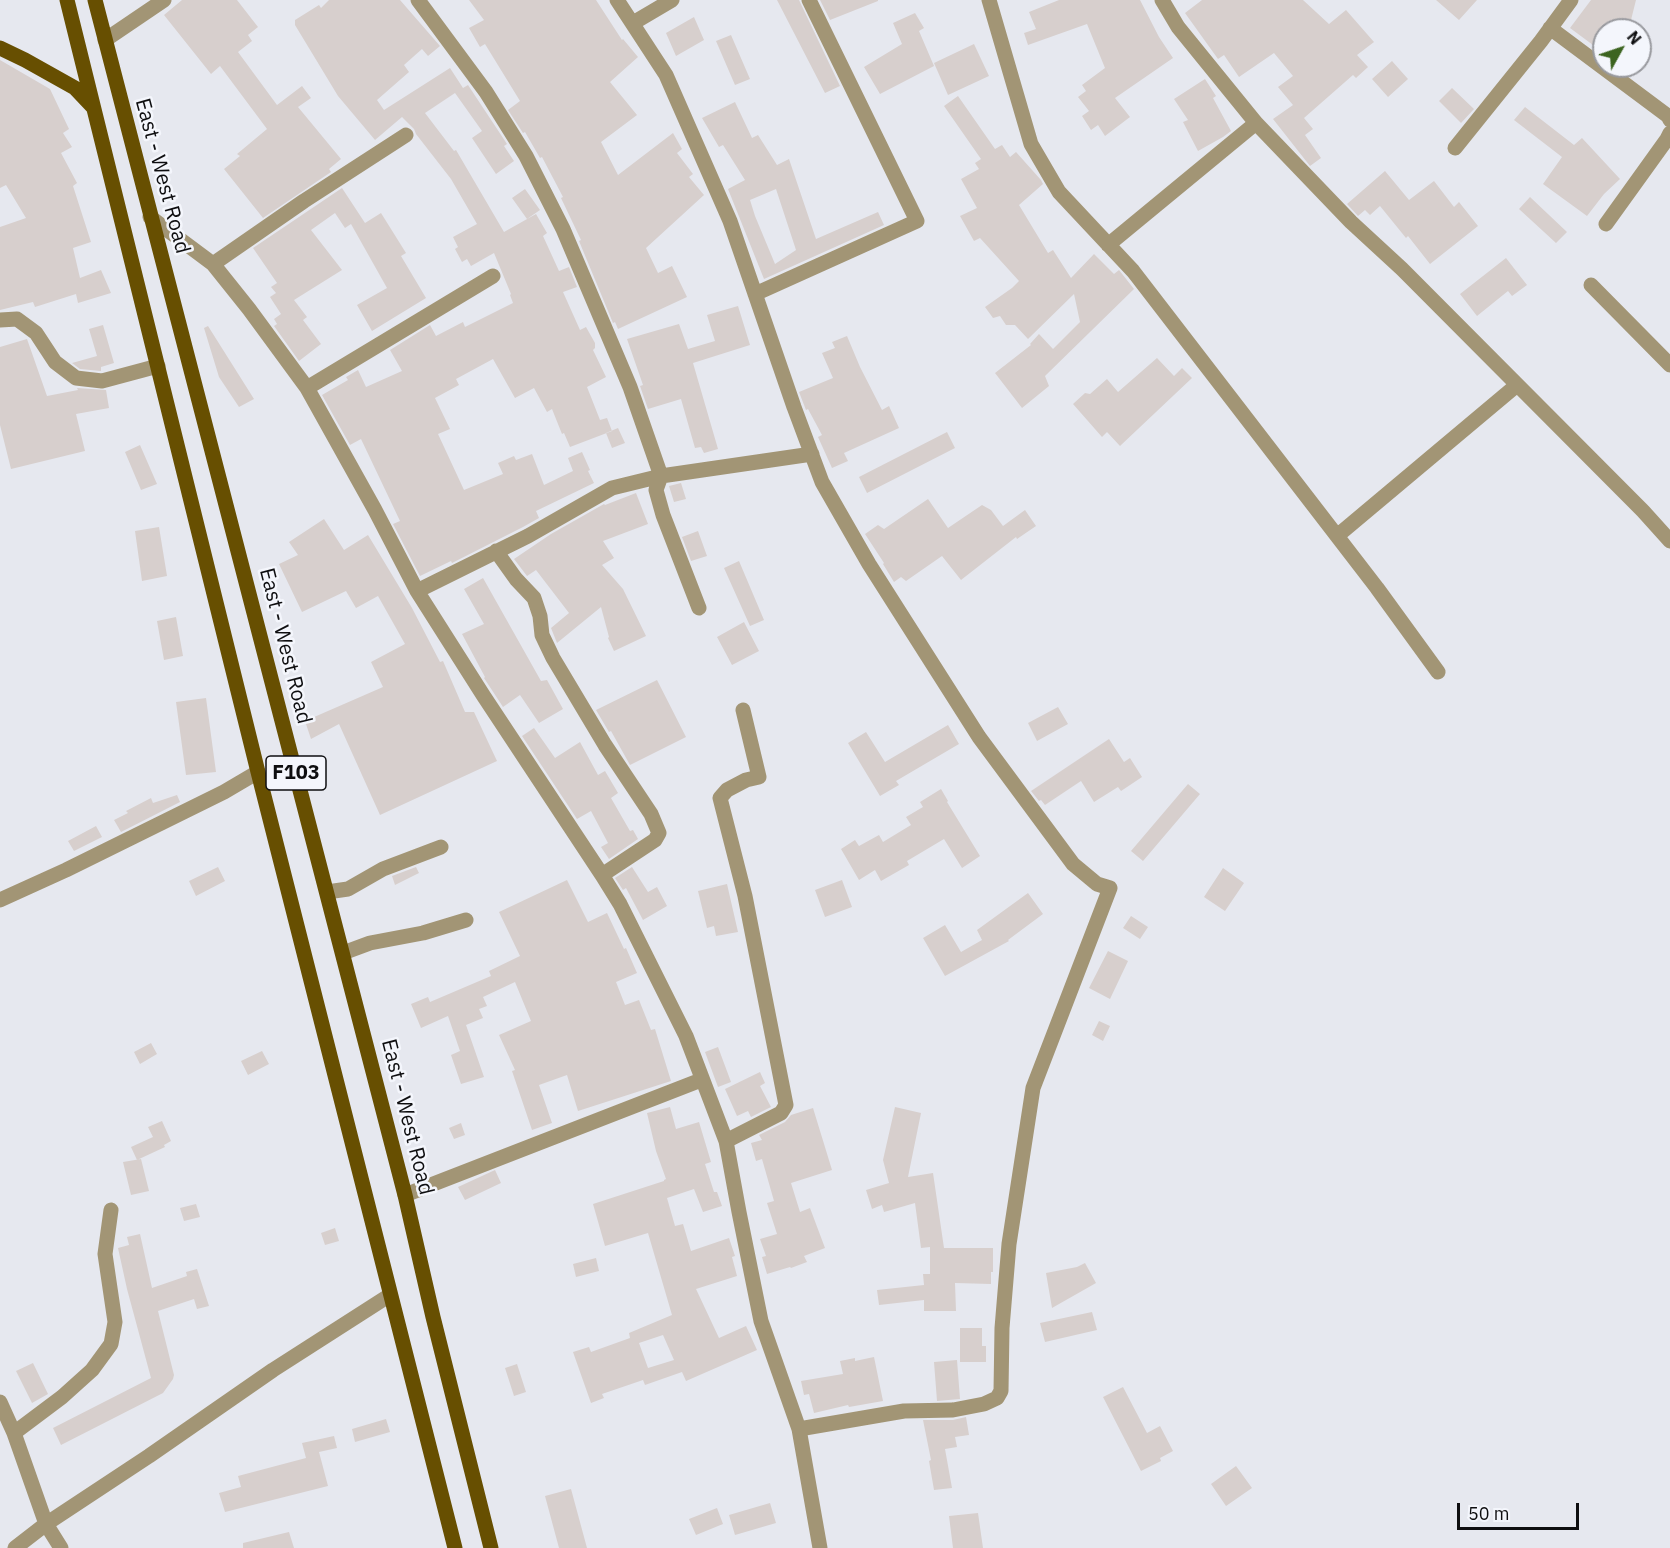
<!DOCTYPE html>
<html>
<head>
<meta charset="utf-8">
<style>
  body { margin:0 }
  #map { position:relative; width:1670px; height:1548px; overflow:hidden; background:#e6e8ef; font-family:"IBM Plex Sans",sans-serif }
  canvas { display:block }
  .north { position:absolute; left:1592px; top:18px; width:60px; height:60px; box-sizing:border-box; background:#f4f6fc; border:2px solid #98999e; border-radius:50%; rotate:50deg; font-size:16px; font-weight:700; line-height:24px; text-align:center; color:#0e0e10 }
  .north::after { content:''; display:block; margin:auto; width:21px; height:27px; background:#3c6420; clip-path:polygon(50% 0,100% 100%,50% 72%,0 100%) }
  .scale { position:absolute; left:1457px; top:1503px; width:122px; height:27px; box-sizing:border-box; border:3px solid #0e0e10; border-top:0; padding-left:8px; font-size:18px; line-height:21px; white-space:nowrap; color:#0e0e10; -webkit-text-stroke:4px #f4f6fc; paint-order:stroke }
</style>
</head>
<body>
<div id="map">
<canvas width="1670" height="1548"></canvas>
<div class="north">N</div>
<div class="scale">50 m</div>
</div>
<script>
const c = document.querySelector('canvas').getContext('2d');
c.lineJoin = 'round';
function fillPath(path, color) {
  c.fillStyle = color;
  c.fill(path, 'evenodd');
}
function shape(rows) {
  const path = new Path2D();
  for (const r of rows) {
    path.moveTo(r[0], r[1]);
    for (let i = 2; i < r.length; i += 2) path.lineTo(r[i], r[i + 1]);
  }
  return path;
}
function trace(path, color, width, dash) {
  c.strokeStyle = color;
  c.lineWidth = width;
  c.lineCap = dash ? 'butt' : 'round';
  c.setLineDash(dash || []);
  c.stroke(path);
}
function write(font, color, halo, rows, align = 'center') {
  c.font = font + ' "IBM Plex Sans",sans-serif';
  c.lineWidth = 5;
  c.setLineDash([]);
  c.textBaseline = 'middle';
  c.strokeStyle = halo;
  c.fillStyle = color;
  for (const [text, x, y, turn = 0] of rows) {
    c.save();
    c.translate(x, y);
    c.rotate((+turn || 0) * Math.PI / 180);
    c.textAlign = isNaN(turn) ? turn : align;
    if (halo) c.strokeText(text, 0, 0);
    c.fillText(text, 0, 0);
    c.restore();
  }
}
fillPath(shape([
  [182,0,237,0,258,27,248,35,252,41,238,52,277,105,302,86,311,98,298,107,341,159,329,169,331,172,263,218,224,169,240,156,237,154,267,129,220,66,211,74,164,15],
  [329,0,400,0,440,46,428,56,422,49,404,65,409,72,377,100,384,110,450,68,463,88,468,85,507,144,504,146,514,161,496,174,472,138,482,131,455,93,425,113,454,151,456,150,504,232,536,214,547,233,543,236,559,271,569,267,577,287,563,292,580,330,586,327,595,343,595,348,593,350,606,377,587,387,600,420,607,418,612,431,570,447,564,433,562,434,552,409,547,412,534,388,515,398,493,359,456,379,459,385,435,398,450,429,438,434,464,490,503,474,498,463,514,456,516,460,532,454,544,485,573,471,568,458,582,452,590,470,588,471,594,483,536,511,539,518,523,527,452,563,451,561,420,576,393,524,400,521,361,439,350,445,322,395,348,380,346,377,358,370,366,387,402,371,390,350,430,325,436,336,463,322,465,327,513,303,510,295,511,294,494,253,471,266,467,259,462,262,455,249,458,247,453,237,477,224,451,179,416,134,414,129,402,117,375,140,338,96,295,25,295,20,319,5,321,8],
  [469,0,596,0,622,40,623,39,638,57,610,82,637,115,601,142,618,175,673,133,682,149,677,153,693,174,689,177,704,195,646,248,658,273,672,266,687,297,618,329,615,322,613,323,579,241,581,240,561,198,563,197,542,157,540,158,525,132,523,133,508,110,520,101,485,44,480,47,469,28,484,20],
  [777,0,799,0,840,86,825,93],
  [820,0,878,0,878,1,830,20],
  [1059,0,1140,0,1159,37,1173,58,1115,98,1130,117,1105,136,1098,125,1091,130,1082,116,1089,111,1078,97,1086,91,1082,85,1105,68,1087,24,1028,45,1024,33,1036,29,1029,12],
  [1202,0,1303,0,1329,24,1346,10,1374,42,1357,55,1368,67,1356,78,1353,75,1304,118,1313,129,1305,135,1321,158,1310,166,1273,119,1293,105,1278,87,1293,76,1274,53,1239,77,1224,55,1218,59,1185,13],
  [1436,0,1477,0,1459,20],
  [1591,0,1636,0,1631,20,1639,30,1603,30,1593,45,1570,28],
  [915,13,924,28,919,31,934,66,880,94,864,67,902,44,893,23],
  [694,17,704,40,676,56,666,33],
  [731,35,750,79,735,85,716,41],
  [974,44,989,76,948,95,934,63],
  [0,60,50,89,69,129,63,133,72,147,61,153,77,183,73,186,91,242,73,248,80,278,101,270,111,293,78,303,76,294,35,307,33,302,0,310,0,227,26,218,6,185,0,188],
  [1392,61,1408,79,1388,97,1372,79],
  [1205,79,1216,96,1213,98,1231,131,1223,137,1198,151,1183,122,1188,120,1174,99],
  [1452,88,1474,109,1461,123,1439,101],
  [958,96,995,149,1002,145,1010,157,1016,152,1041,180,1043,184,1019,205,1048,253,1053,250,1071,278,1094,254,1114,274,1119,270,1134,289,1045,376,1049,386,1022,408,995,373,1031,345,1030,344,1039,334,1053,349,1080,322,1074,294,1028,339,1015,325,1006,325,1000,316,993,318,985,307,1012,288,1019,281,980,238,974,241,960,216,977,208,961,179,979,169,975,163,981,159,944,106],
  [735,102,752,138,758,135,777,165,789,159,816,239,878,212,884,225,764,279,728,189,745,180,723,145,719,147,702,118],
  [776,189,796,250,775,264,755,216,750,200],
  [1525,107,1574,145,1582,138,1620,179,1604,194,1587,216,1543,184,1562,157,1514,120],
  [1385,171,1409,200,1434,181,1454,207,1459,202,1478,226,1430,264,1408,236,1406,238,1380,206,1370,215,1365,210,1358,216,1347,204],
  [342,188,365,223,381,213,406,253,401,256,426,298,372,331,357,305,387,288,351,224,345,228,335,213,311,230,342,270,294,300,307,317,303,320,321,344,299,361,274,326,277,324,274,319,281,314,270,297,276,293,271,287,277,283,253,248],
  [525,189,540,210,527,219,512,198],
  [1530,197,1567,232,1556,243,1519,209],
  [1506,258,1527,285,1512,296,1508,291,1477,316,1460,294],
  [738,306,750,345,693,363,718,449,704,453,701,447,695,448,681,399,648,409,640,386,643,385,627,339,679,324,688,349,715,341,707,315],
  [103,325,114,363,101,367,101,371,80,369,72,363,97,356,89,329],
  [208,326,254,399,239,407,219,377,204,328],
  [847,336,860,367,882,410,889,406,899,428,844,453,848,461,832,468,818,437,822,435,808,409,806,410,799,392,833,378,822,353,835,348,832,342],
  [27,339,47,396,78,390,77,388,106,390,109,408,76,414,85,451,11,469,0,425,0,347],
  [1157,358,1174,376,1182,368,1192,378,1120,446,1107,432,1102,437,1073,404,1085,393,1090,394,1107,379,1118,392],
  [618,428,625,443,612,448,606,433],
  [947,432,955,448,867,493,859,477],
  [140,445,157,484,141,490,125,452],
  [681,483,686,499,674,502,669,486],
  [636,493,648,524,603,541,614,558,602,565,623,589,646,636,614,651,608,638,609,637,601,607,557,643,551,628,569,613,536,570,527,576,514,559,551,534,604,504,605,505],
  [928,499,948,528,982,505,991,510,1003,526,1025,510,1036,526,1017,539,1016,537,961,580,942,556,906,581,901,577,894,582,883,564,884,563,865,534,878,525,884,529],
  [324,519,344,550,368,535,412,608,440,662,443,661,465,712,474,712,497,761,380,815,339,724,311,739,305,721,383,687,371,662,405,644,378,596,356,608,346,591,302,612,279,564,298,555,289,542],
  [159,527,167,576,142,581,135,531],
  [698,531,707,556,691,561,682,537],
  [739,561,764,620,750,626,724,568],
  [483,578,541,681,547,680,563,709,539,723,520,695,503,707,484,678,485,677,462,634,484,624,464,589],
  [176,617,183,656,164,660,157,621],
  [744,622,759,651,732,665,717,637],
  [657,680,686,737,630,765,611,731,609,732,596,710],
  [206,698,216,772,186,775,176,702],
  [1058,707,1068,724,1037,741,1028,723],
  [948,725,959,744,896,781,899,785,880,796,848,743,866,732,885,762],
  [534,728,555,758,580,742,598,775,605,771,618,793,611,798,630,831,633,830,638,839,609,859,601,847,608,843,591,811,577,819,522,736],
  [1109,739,1124,762,1130,758,1142,777,1121,791,1118,787,1094,802,1081,781,1045,805,1041,800,1039,801,1031,791],
  [1188,784,1200,794,1143,861,1131,851],
  [941,789,948,801,947,802,980,856,962,868,944,839,907,861,909,865,881,881,875,870,859,880,841,849,855,840,859,846,879,835,883,842,911,825,906,817,923,807,920,802],
  [177,795,180,802,121,832,114,820,128,813,126,811,151,798,153,803],
  [96,826,102,837,74,851,68,841],
  [218,867,225,881,196,896,189,881],
  [416,867,419,873,395,885,392,876],
  [632,867,648,892,657,887,667,906,643,920,626,888,623,890,615,878],
  [1223,868,1244,883,1225,911,1204,897],
  [567,880,588,922,607,913,624,949,626,948,637,973,616,982,625,1005,639,1000,651,1030,655,1029,671,1081,578,1111,567,1075,539,1085,552,1123,532,1130,512,1071,515,1070,499,1035,531,1021,515,982,483,997,487,1006,479,1009,483,1018,466,1025,484,1077,461,1084,451,1055,460,1051,448,1016,421,1028,411,1004,428,997,430,1002,491,976,489,971,520,956,499,912],
  [842,880,852,907,825,917,815,890],
  [727,884,738,932,716,936,714,926,707,928,698,891],
  [1028,893,1043,914,1008,940,1009,941,945,976,923,938,945,925,961,952,982,940,977,930],
  [1131,916,1148,927,1140,939,1123,928],
  [1108,951,1128,961,1110,999,1089,988],
  [1099,1021,1110,1026,1103,1041,1092,1035],
  [151,1043,157,1054,140,1064,134,1052],
  [718,1047,731,1082,718,1087,705,1052],
  [262,1051,269,1064,248,1075,241,1061],
  [760,1072,765,1083,760,1086,771,1107,751,1117,748,1111,737,1116,725,1089],
  [670,1107,676,1129,699,1122,711,1162,705,1164,714,1192,717,1192,722,1206,703,1212,694,1189,667,1198,675,1226,683,1224,691,1251,729,1238,735,1256,732,1257,737,1276,696,1289,719,1338,746,1326,757,1350,686,1381,682,1372,645,1385,643,1380,602,1394,604,1398,591,1403,573,1352,589,1347,591,1352,630,1338,629,1333,672,1315,648,1233,605,1246,593,1204,664,1181,664,1180,666,1179,656,1151,647,1113],
  [663,1335,674,1360,648,1368,639,1343],
  [895,1107,921,1113,908,1177,933,1173,944,1248,993,1248,993,1272,991,1272,991,1284,955,1283,956,1311,924,1311,924,1300,879,1305,877,1290,924,1285,923,1274,930,1274,930,1247,921,1248,915,1203,884,1212,882,1205,872,1209,866,1190,889,1183,883,1160],
  [813,1108,832,1170,791,1183,800,1212,810,1208,825,1248,804,1256,807,1262,791,1268,790,1267,767,1274,762,1257,766,1256,760,1239,777,1234,767,1203,774,1201,762,1159,756,1161,751,1143,762,1140,759,1135,785,1122,791,1115],
  [162,1121,171,1141,164,1145,165,1147,137,1160,131,1147,153,1137,148,1127],
  [461,1123,465,1135,454,1139,449,1128],
  [141,1159,149,1191,131,1195,123,1162],
  [495,1170,501,1183,465,1200,458,1187],
  [196,1204,200,1217,184,1221,180,1208],
  [335,1228,339,1241,325,1245,321,1233],
  [140,1234,152,1288,187,1276,186,1272,197,1269,209,1306,197,1309,194,1299,158,1311,174,1375,173,1379,163,1393,61,1445,53,1428,151,1378,127,1289,118,1248,129,1245,127,1237],
  [596,1258,599,1271,576,1277,573,1264],
  [1085,1263,1096,1283,1052,1308,1046,1273,1077,1267],
  [1092,1312,1097,1330,1045,1342,1040,1323],
  [960,1328,982,1328,982,1346,986,1346,986,1362,960,1362],
  [874,1357,883,1401,849,1407,848,1405,814,1413,809,1394,804,1395,801,1381,843,1374,840,1361,855,1358,855,1361],
  [957,1360,960,1399,937,1401,934,1362],
  [33,1363,48,1394,32,1403,16,1371],
  [517,1364,526,1392,514,1396,505,1368],
  [1123,1387,1147,1433,1160,1426,1173,1451,1160,1458,1161,1461,1141,1471,1103,1397],
  [966,1417,969,1435,955,1437,957,1447,945,1449,952,1488,934,1490,929,1461,931,1460,923,1420,953,1420],
  [386,1419,390,1432,355,1442,352,1429],
  [334,1436,337,1448,319,1452,328,1486,225,1512,219,1493,241,1487,238,1476,306,1458,302,1443],
  [1236,1466,1252,1488,1226,1506,1211,1484],
  [571,1489,587,1548,559,1548,545,1496],
  [770,1503,776,1523,735,1535,729,1515],
  [717,1508,723,1524,696,1535,689,1519],
  [978,1513,983,1548,953,1548,949,1516],
  [289,1532,294,1548,243,1548,243,1543]
]), '#d7cfcd');
trace(shape([
  [418,0,486,92,526,156,563,229,630,387,661,476,656,490,663,515,699,608],
  [617,0,666,75,730,221,794,407,822,482,869,564,979,737,1073,864,1097,884,1110,888,1033,1088,1009,1244,1002,1328,1001,1391,997,1398,984,1404,953,1410,904,1411,799,1429],
  [989,0,1031,144,1059,192,1133,271,1377,588,1438,672],
  [1162,0,1178,27,1256,123,1351,222,1402,269,1643,511,1670,541],
  [633,23,672,0],
  [1550,28,1668,116,1670,120],
  [105,40,164,0],
  [1455,148,1541,41,1571,0],
  [150,217,213,264,249,309,307,388,375,510,417,591,483,695,602,875,620,904,686,1036,726,1141,739,1212,761,1321,799,1429,820,1548],
  [1606,224,1667,139,1670,133],
  [1108,245,1256,123],
  [213,264,304,201,406,135],
  [1591,285,1670,365],
  [755,294,917,221,809,0],
  [0,320,17,319,36,333,55,362,76,378,102,381,158,366],
  [307,388,493,276],
  [1337,536,1517,385],
  [496,551,516,579,534,598,540,616,542,635,553,658,605,745,651,814,659,833,655,840,602,875],
  [417,591,528,536,612,488,661,476,812,454],
  [327,892,348,889,383,869,441,847],
  [0,900,66,870,224,792,258,772],
  [343,953,370,943,423,933,466,920],
  [726,1141,781,1113,786,1105,745,896,720,798,727,790,746,780,759,777,743,710],
  [405,1195,701,1080],
  [0,1402,14,1433,46,1524,61,1548],
  [14,1433,62,1397,92,1370,111,1344,115,1322,105,1254,111,1210],
  [15,1548,46,1524,149,1456,273,1370,390,1295]
]), '#a29575', 15);
trace(shape([
  [67,0,258,772,455,1548],
  [95,0,405,1195,433,1317,491,1548],
  [0,48,25,60,75,88,93,107]
]), '#674f01', 15);
for (const [x, y, w] of [
  [296,773,60]
]) {
  const box = new Path2D();
  box.roundRect(x - w / 2, y - 17, w, 34, 4.5);
  c.fillStyle = '#f4f6fc';
  c.fill(box);
  trace(box, '#0e0e10', 1.5);
}
write('bold 20px', '#0e0e10', null, [
  ["F103",296,773]
]);
write('21px', '#0e0e10', '#f4f6fc', [
  ["East - West Road",162,176,75],
  ["East - West Road",285,646,76],
  ["East - West Road",407,1117,76]
]);
</script>
</body>
</html>
